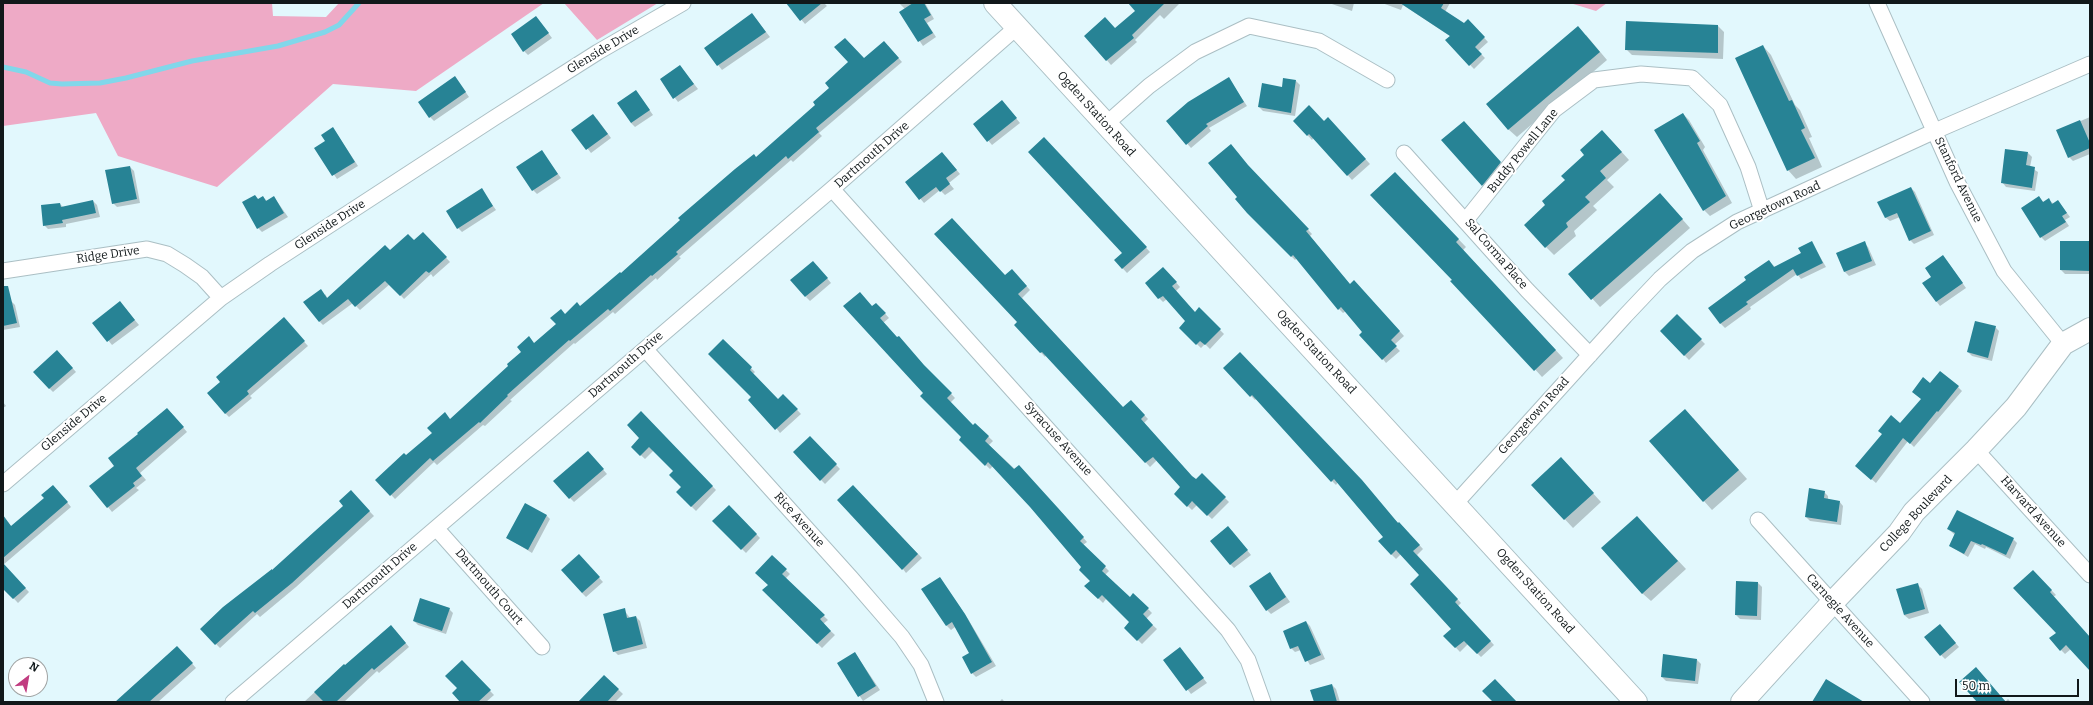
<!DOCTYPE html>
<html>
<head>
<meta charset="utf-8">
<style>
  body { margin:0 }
  #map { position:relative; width:2093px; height:705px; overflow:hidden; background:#e2f8fd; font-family:Bitter,serif }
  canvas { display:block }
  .frame { position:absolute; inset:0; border:4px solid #11181a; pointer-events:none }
  .north { position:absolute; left:8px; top:657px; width:40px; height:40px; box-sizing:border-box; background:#fff; border:1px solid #a0a3a3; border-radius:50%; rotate:31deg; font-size:11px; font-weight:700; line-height:16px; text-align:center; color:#11181a }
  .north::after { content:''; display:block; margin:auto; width:14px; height:18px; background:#c13d81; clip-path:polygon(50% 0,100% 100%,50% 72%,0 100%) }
  .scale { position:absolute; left:1955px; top:679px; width:124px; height:18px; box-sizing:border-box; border:2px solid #11181a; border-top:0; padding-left:5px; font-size:12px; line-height:14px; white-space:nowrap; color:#11181a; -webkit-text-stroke:3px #fff; paint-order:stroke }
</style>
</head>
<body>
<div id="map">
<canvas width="2093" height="705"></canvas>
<div class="frame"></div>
<div class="north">N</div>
<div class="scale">50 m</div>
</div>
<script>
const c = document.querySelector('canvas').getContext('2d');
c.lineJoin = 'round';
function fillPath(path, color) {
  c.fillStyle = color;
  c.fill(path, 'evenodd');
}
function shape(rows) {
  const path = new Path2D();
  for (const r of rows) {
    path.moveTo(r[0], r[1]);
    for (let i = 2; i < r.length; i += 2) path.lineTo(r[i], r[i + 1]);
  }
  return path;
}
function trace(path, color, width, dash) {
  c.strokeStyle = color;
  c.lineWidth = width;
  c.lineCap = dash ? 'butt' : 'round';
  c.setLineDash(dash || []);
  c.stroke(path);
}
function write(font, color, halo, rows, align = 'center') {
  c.font = font + ' Bitter,serif';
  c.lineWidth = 4;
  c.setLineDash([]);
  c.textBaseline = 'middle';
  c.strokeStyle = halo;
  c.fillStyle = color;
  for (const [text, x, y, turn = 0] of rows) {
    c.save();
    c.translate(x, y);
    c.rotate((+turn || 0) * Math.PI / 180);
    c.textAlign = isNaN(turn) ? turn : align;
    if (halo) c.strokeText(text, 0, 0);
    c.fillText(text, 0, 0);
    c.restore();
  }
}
fillPath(shape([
  [3,3,272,3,273,16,326,17,339,3,544,3,416,91,333,84,217,187,118,156,96,113,3,126],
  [564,3,658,3,597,40],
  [1570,3,1607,3,1596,11]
]), '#eeaac6');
fillPath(shape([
  [787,3,824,3,827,6,805,24],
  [899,3,925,3,934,19,927,23,936,37,923,46,900,12,905,9],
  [1129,3,1180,3,1164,19,1160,15,1135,40,1137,42,1111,65,1086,36,1115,29,1137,11],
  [1329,3,1354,3,1352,11],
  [1382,3,1450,3,1445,12,1464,24,1468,20,1488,42,1478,51,1485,58,1474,69,1446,40,1450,36,1403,5,1401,10],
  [752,14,770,37,722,70,705,48],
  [536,17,552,38,528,55,524,51],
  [1627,22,1718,26,1724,32,1723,59,1632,55,1626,49],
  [1586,35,1607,60,1517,137,1508,129],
  [888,46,902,62,819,133,822,136,793,162,791,160,679,257,681,258,657,280,656,278,615,314,613,312,575,344,574,343,510,400,512,401,485,426,483,425,437,465,434,462,395,499,377,480,451,420,557,324,565,315,581,307,621,274,756,158,816,105,864,59],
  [1763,46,1771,55,1795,105,1800,110,1812,137,1809,138,1822,167,1796,179,1788,170],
  [680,66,698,89,678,102,661,79],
  [455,77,469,97,434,121,430,117],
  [1229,79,1247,106,1209,128,1211,131,1191,148,1167,121],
  [1296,81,1300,85,1295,116,1263,111,1259,107,1283,88],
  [636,91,653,115,635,127,631,123],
  [1006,106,1020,123,992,145,974,124],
  [1683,114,1689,120,1705,147,1703,150,1732,203,1710,216,1704,210],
  [2090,117,2090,154,2073,161,2069,157,2057,131],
  [597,119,611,138,591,153,573,130],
  [1294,121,1332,123,1370,164,1352,180,1314,137,1312,140],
  [333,128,358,166,337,179,316,148,326,142],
  [1470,128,1506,169,1489,191,1483,185],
  [1044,138,1150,252,1127,273,1115,260,1124,253],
  [1610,139,1629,160,1607,180,1614,187,1593,206,1597,210,1574,231,1576,236,1554,255,1546,247,1547,205,1567,180],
  [542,152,561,178,537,194,533,190],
  [2028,153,2032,157,2030,167,2038,172,2035,191,2006,187,2002,182],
  [946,157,960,174,949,183,954,189,945,195,940,190,924,203,906,182],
  [130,167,134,171,140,203,117,207,113,203],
  [1252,170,1312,234,1310,236,1350,285,1358,286,1404,336,1394,345,1400,351,1386,363,1346,311,1343,313,1339,309,1297,258,1295,260,1248,212],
  [1395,173,1466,247,1463,250,1563,358,1542,377,1454,280],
  [1911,188,1915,192,1934,235,1914,244,1910,240,1900,217,1890,221,1885,217],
  [482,190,496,210,462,232,458,228],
  [263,197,267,201,274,197,288,217,262,232,258,228,259,200],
  [2039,197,2044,203,2049,200,2054,204,2058,201,2070,217,2065,220,2069,226,2045,241,2041,237],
  [93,201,97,205,100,217,66,224,66,227,48,229,44,225,60,204,63,207],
  [1668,203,1690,228,1600,307,1570,274],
  [423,233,450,262,433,277,431,274,404,299,390,284,360,310,353,303,323,325,319,321,325,294,328,299,390,251,414,242],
  [2090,242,2090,274,2065,274,2061,270],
  [1812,243,1826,267,1801,279,1797,274,1750,307,1751,309,1725,328,1721,324,1710,308,1748,280,1769,261,1775,267,1802,254],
  [1864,243,1868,247,1876,265,1849,276,1845,272,1837,253],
  [1947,261,1966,288,1940,306,1923,284,1933,277],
  [817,266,831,283,810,301,806,297],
  [1012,270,1030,290,1022,298,1123,408,1131,401,1148,419,1144,423,1192,477,1196,480,1202,475,1229,502,1212,519,1197,505,1192,510,1175,494,1181,487,1157,460,1150,467,1046,355,1045,357,1015,325,1018,322,1005,277],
  [1167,272,1180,287,1176,291,1195,313,1199,309,1224,334,1210,349,1205,344,1201,348,1180,328,1187,321,1167,299,1163,302,1159,298],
  [11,301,15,305,20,327,3,330,3,303],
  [120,302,139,325,112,345,94,323],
  [872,308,880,308,889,318,883,323,955,398,950,403,973,426,975,424,993,441,989,445,1062,513,1087,542,1083,545,1109,571,1105,575,1130,598,1133,594,1152,613,1146,619,1157,629,1142,644,1125,628,1130,622,1106,599,1103,603,1086,586,1091,581,1082,567,1031,507,993,466,990,469,960,440,962,437,924,394],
  [1677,316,1705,344,1689,360,1661,331],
  [287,323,308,346,250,396,252,398,229,417,225,413],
  [1995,327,1999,331,1992,361,1972,356,1968,352],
  [723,341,755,372,753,374,778,400,783,395,801,414,780,433,753,397],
  [61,355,76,372,53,392,49,388],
  [1224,368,1403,527,1423,549,1417,555,1461,603,1458,606,1494,645,1481,657,1468,644,1460,652,1445,636,1452,629,1421,576,1401,554,1396,559,1392,555,1379,541,1384,537,1338,482,1336,485,1332,481,1256,399,1255,400],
  [1931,385,1958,387,1962,391,1914,447,1908,441,1876,483,1860,469,1922,399],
  [3,402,6,406,3,408],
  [641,412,716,490,696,511,677,492,682,487,674,471,654,450,645,459,632,447,641,438],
  [171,413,187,432,140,473,146,480,136,488,139,490,112,512,91,486,116,466,140,434],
  [1693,418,1747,479,1712,510,1650,441],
  [810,437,840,469,825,484,794,452],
  [592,457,607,474,574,502,570,498],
  [1569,467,1601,502,1573,528,1533,485],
  [853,487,922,558,906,573,903,569],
  [57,490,71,507,3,565,29,592,18,603,3,587,3,526,8,522,12,527],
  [351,492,374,516,296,587,260,617,257,614,220,648,201,629,273,571,344,506],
  [1824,492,1828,496,1828,500,1839,501,1843,506,1841,525,1810,521,1806,517],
  [729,506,760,538,746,553,714,521],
  [546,515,550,519,532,553,508,538],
  [1637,517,1686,569,1651,601,1642,593],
  [1948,529,2013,539,2017,543,2010,559,1986,547,1985,549,1975,544,1968,557,1950,546,1955,535],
  [1232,531,1251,555,1234,568,1230,564],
  [772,557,790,574,785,579,828,620,823,624,835,635,822,648,763,590,769,585],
  [583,560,603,582,586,597,582,593],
  [2033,571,2056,595,2053,597,2090,638,2090,670,2071,649,2065,654,2061,650,2057,633],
  [1270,573,1290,602,1271,614,1267,610],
  [940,578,968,619,996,666,976,677,972,673,971,653,955,627,951,630,947,626,923,590],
  [1758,583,1762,587,1761,620,1740,619,1736,615],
  [1918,585,1922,589,1929,613,1909,619,1904,615],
  [449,609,453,613,446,634,418,625,414,621],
  [624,610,630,618,636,617,640,621,647,648,618,655,614,651],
  [1306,622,1310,626,1325,659,1310,665,1301,650,1295,652,1291,648],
  [395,630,409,647,379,673,377,671,344,702,304,702,344,665,345,666],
  [1944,630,1959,647,1945,659,1941,655],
  [1180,648,1207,683,1191,694,1165,660],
  [181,651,196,668,158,702,116,702],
  [855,653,880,690,863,701,838,664],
  [1697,660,1701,664,1698,684,1666,681,1662,677],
  [462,662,494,695,486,702,462,702,458,688],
  [604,676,623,694,615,702,579,702],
  [1332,685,1336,689,1340,702,1315,702],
  [1002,699,1005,702,999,702],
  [2008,699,2011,702,1980,702,2005,702]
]), '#0003');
trace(shape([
  [3,67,26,72,50,83,62,84,100,83,126,78,192,61,278,46,325,32,339,25,359,3]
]), '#81d7ea', 5);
fillPath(shape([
  [786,3,822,3,800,21],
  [913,3,924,3,931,15,924,19,933,33,918,42,899,12],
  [1128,3,1165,3,1132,35,1134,38,1106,61,1084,36,1105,17,1115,28,1135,11],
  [1400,3,1444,3,1441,8,1464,23,1468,19,1485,37,1475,47,1482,54,1469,66,1445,40,1450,36],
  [752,13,766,32,717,66,704,48],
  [536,16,549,33,523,52,511,34],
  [1626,21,1718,25,1718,53,1625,50],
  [1578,26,1600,52,1508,130,1486,104],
  [845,38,864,58,884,41,899,58,816,128,819,132,788,159,786,156,734,202,676,252,678,254,652,276,651,275,610,311,608,309,570,341,569,340,507,395,508,396,480,423,479,422,433,461,430,458,390,496,375,480,404,453,406,455,432,433,427,428,445,412,450,419,508,366,507,364,521,352,517,347,529,336,534,343,556,324,550,318,561,309,565,314,577,302,580,306,620,272,621,273,680,220,678,218,735,169,754,154,756,157,815,105,813,102,829,88,825,83,848,62,834,47],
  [1763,45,1789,101,1792,100,1805,128,1801,130,1815,158,1787,171,1735,58],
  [680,65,694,84,673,99,660,79],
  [455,76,466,92,429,118,418,102],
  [1229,77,1244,102,1206,124,1208,126,1186,145,1166,121,1188,102],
  [1283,78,1296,80,1291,113,1258,107,1262,83,1282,87],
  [636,90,650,110,631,123,617,103],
  [1002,100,1017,118,987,142,973,124],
  [1309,105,1324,121,1328,117,1366,159,1347,176,1309,134,1307,136,1293,121],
  [1683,113,1700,141,1697,143,1726,196,1703,211,1654,130],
  [593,114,608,134,586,150,571,130],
  [2080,120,2090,143,2090,148,2068,158,2056,130],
  [1464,121,1501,162,1482,186,1441,140],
  [333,127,355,162,332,176,314,148,325,141,321,135],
  [1602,130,1622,152,1600,171,1606,178,1585,197,1590,202,1566,223,1568,227,1545,248,1524,225,1545,205,1542,201,1565,180,1561,176,1584,155,1580,150],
  [1044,137,1147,247,1122,269,1114,260,1122,253,1028,152],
  [1231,144,1248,165,1309,229,1306,231,1350,284,1354,280,1400,331,1391,340,1397,346,1382,360,1359,335,1362,332,1341,307,1338,310,1293,255,1291,257,1247,213,1235,199,1237,197,1208,163],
  [2005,149,2028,152,2026,165,2035,167,2032,188,2001,183],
  [542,150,558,174,532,191,516,167],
  [942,152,957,170,946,178,950,184,940,192,936,187,919,200,905,182],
  [130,166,137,199,112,204,105,170],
  [1395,172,1459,239,1456,242,1556,350,1534,371,1450,281,1452,280,1370,195],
  [1911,187,1931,231,1909,241,1897,213,1885,218,1877,202],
  [482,188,493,206,457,229,446,211],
  [1660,193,1683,219,1591,300,1568,274],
  [255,195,258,199,263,196,266,201,274,196,284,213,257,229,242,202],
  [2039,196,2043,202,2049,198,2052,204,2058,200,2067,213,2062,216,2066,222,2040,238,2021,208],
  [93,200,96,213,62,220,63,223,43,226,41,205,60,203,61,207],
  [952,218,1005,275,1012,269,1027,286,1018,294,1123,407,1131,400,1145,415,1141,419,1192,476,1196,479,1202,473,1226,497,1207,516,1192,501,1187,507,1174,494,1180,487,1153,457,1145,463,1042,352,1040,353,1014,325,1017,322,934,234],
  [423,232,447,257,429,273,426,271,400,296,385,281,355,307,348,299,319,322,303,302,321,289,327,298,385,245,390,250,408,234,414,240],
  [1812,241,1823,263,1797,276,1793,269,1746,302,1748,304,1720,324,1708,308,1746,280,1744,277,1769,260,1774,267,1801,253,1798,248],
  [1865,241,1872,261,1844,272,1836,253],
  [2060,241,2090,241,2090,271,2060,270],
  [1943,255,1963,283,1936,302,1922,283,1931,277,1925,268],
  [813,261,828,278,805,297,790,280],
  [1163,267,1177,282,1172,286,1195,312,1199,307,1221,329,1205,345,1200,341,1196,345,1179,328,1185,321,1163,296,1158,299,1145,283],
  [3,286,8,286,17,323,3,326],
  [860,292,872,306,876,303,886,313,880,318,897,337,899,336,924,365,952,393,947,398,973,425,975,423,989,436,985,441,1014,469,1019,465,1058,508,1084,537,1080,541,1106,566,1102,571,1130,597,1133,593,1149,608,1143,614,1153,625,1137,641,1124,628,1129,622,1102,595,1098,599,1084,586,1090,581,1079,570,1081,567,1030,507,988,462,985,466,959,440,961,437,920,396,923,393,843,306],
  [120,301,135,320,107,342,92,323],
  [1677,314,1702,339,1684,356,1660,331],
  [284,317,305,341,247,391,249,394,225,414,207,393,220,382,216,377],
  [1975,321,1996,326,1988,358,1967,352],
  [723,339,752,367,750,370,778,399,783,394,798,409,775,430,748,400,751,397,708,354],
  [57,350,73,368,49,389,33,372],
  [1240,352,1362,480,1398,523,1399,522,1420,545,1413,551,1458,599,1455,602,1491,641,1477,654,1464,641,1455,648,1443,636,1451,629,1410,584,1419,575,1396,550,1391,555,1378,541,1383,537,1334,479,1331,482,1252,395,1250,397,1223,368],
  [1940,371,1959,386,1938,412,1937,411,1910,444,1903,438,1871,480,1855,466,1882,434,1878,431,1891,415,1900,423,1921,399,1912,392,1923,377,1930,383],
  [167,408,184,427,136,468,142,476,133,483,135,486,107,508,89,486,114,466,108,458,138,434,137,433],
  [1685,409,1739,470,1703,502,1649,441],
  [641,411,713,486,691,507,676,492,681,487,669,475,673,471,649,447,640,456,631,447,639,438,627,425],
  [810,436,837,464,820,481,793,452],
  [588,451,604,469,569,499,553,481],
  [1561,457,1594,493,1564,520,1531,485],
  [53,485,68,502,3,558,3,515,11,526,44,498,41,495],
  [853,485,918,554,902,570,837,500],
  [1809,488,1825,491,1824,498,1840,501,1837,522,1805,517],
  [351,490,370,511,292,583,255,613,253,611,215,645,200,629,223,607,272,569,272,570,315,531,343,506,339,501],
  [525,503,547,515,528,550,506,538],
  [729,505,757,534,741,550,712,521],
  [1957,510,2014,538,2006,555,1982,544,1981,545,1971,541,1964,554,1949,546,1955,533,1947,529],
  [1637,516,1678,561,1642,594,1601,548],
  [1228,526,1248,550,1230,565,1210,541],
  [579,554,600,577,582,593,561,570],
  [772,555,787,569,782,574,825,615,820,619,831,631,817,644,762,590,768,585,755,573],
  [3,563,26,588,13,599,3,589],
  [2033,570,2052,590,2050,592,2090,637,2090,671,2066,645,2060,651,2049,638,2056,633,2013,588],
  [1270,572,1286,597,1266,611,1249,586],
  [940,577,965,614,992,662,971,674,962,657,969,653,952,622,946,626,921,589],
  [1736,581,1758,582,1757,616,1735,615],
  [1918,583,1925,609,1904,615,1896,589],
  [420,598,450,608,442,631,413,621],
  [625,608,627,618,636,616,643,644,613,652,603,614],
  [1306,621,1321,655,1305,662,1298,646,1290,649,1283,631],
  [1940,624,1956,643,1940,656,1924,637],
  [391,625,406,643,374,670,372,668,336,702,324,702,314,692,344,664,345,665],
  [177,646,193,663,149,702,115,702],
  [1180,647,1204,678,1186,691,1163,660],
  [855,652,876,686,858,697,837,663],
  [1663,654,1697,659,1695,681,1661,677],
  [462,660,491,690,478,702,460,702,452,693,457,688,445,676],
  [1976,667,2006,702,1977,702,1959,682],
  [604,675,619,689,607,702,578,702],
  [1495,679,1517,702,1493,702,1482,691],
  [1826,679,1864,702,1812,702],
  [1332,684,1337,702,1314,702,1310,690]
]), '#278395');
const street = shape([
  [1877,3,1957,182,2004,271,2063,344],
  [1105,125,1149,86,1195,52,1249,26,1319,41,1387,80],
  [1404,153,1527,290,1590,355],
  [832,189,1228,630,1248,660,1263,702],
  [1466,220,1554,110,1594,80,1641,74,1692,78,1720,105,1748,167,1762,211],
  [3,271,147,249,167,254,185,265,202,277,221,298],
  [645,349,851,578,902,637,921,665,936,702],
  [1976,450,2090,575],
  [3,484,221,298,270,264,494,118,598,52,683,3],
  [1455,504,1625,316,1660,279,1692,251,1737,222,1935,131,2090,64],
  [1758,520,1922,702],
  [436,528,542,647],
  [233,702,832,189,1017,27]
]);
const secondary = shape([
  [995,3,1636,702],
  [1742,702,1832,603,1899,533,1914,512,1976,450,2016,407,2063,344,2090,329]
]);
trace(street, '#abbfc4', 17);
trace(secondary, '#abbfc4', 24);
trace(street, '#fff', 15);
trace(secondary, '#fff', 22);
write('12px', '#11181a', '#fff', [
  ["Glenside Drive",603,50,-31],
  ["Ogden Station Road",1096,114,48],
  ["Buddy Powell Lane",1523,151,-51],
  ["Dartmouth Drive",872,155,-41],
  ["Stanford Avenue",1958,180,64],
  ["Georgetown Road",1775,206,-25],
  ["Glenside Drive",330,225,-33],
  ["Sal Corma Place",1496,254,49],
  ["Ridge Drive",108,255,-8],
  ["Ogden Station Road",1316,352,47],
  ["Dartmouth Drive",626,365,-41],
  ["Georgetown Road",1534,416,-48],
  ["Glenside Drive",74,423,-40],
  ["Syracuse Avenue",1058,439,48],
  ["Harvard Avenue",2033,512,48],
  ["College Boulevard",1916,514,-47],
  ["Rice Avenue",799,520,48],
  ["Dartmouth Drive",380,576,-41],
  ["Dartmouth Court",489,587,49],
  ["Ogden Station Road",1535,591,48],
  ["Carnegie Avenue",1840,611,48]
]);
</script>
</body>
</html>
